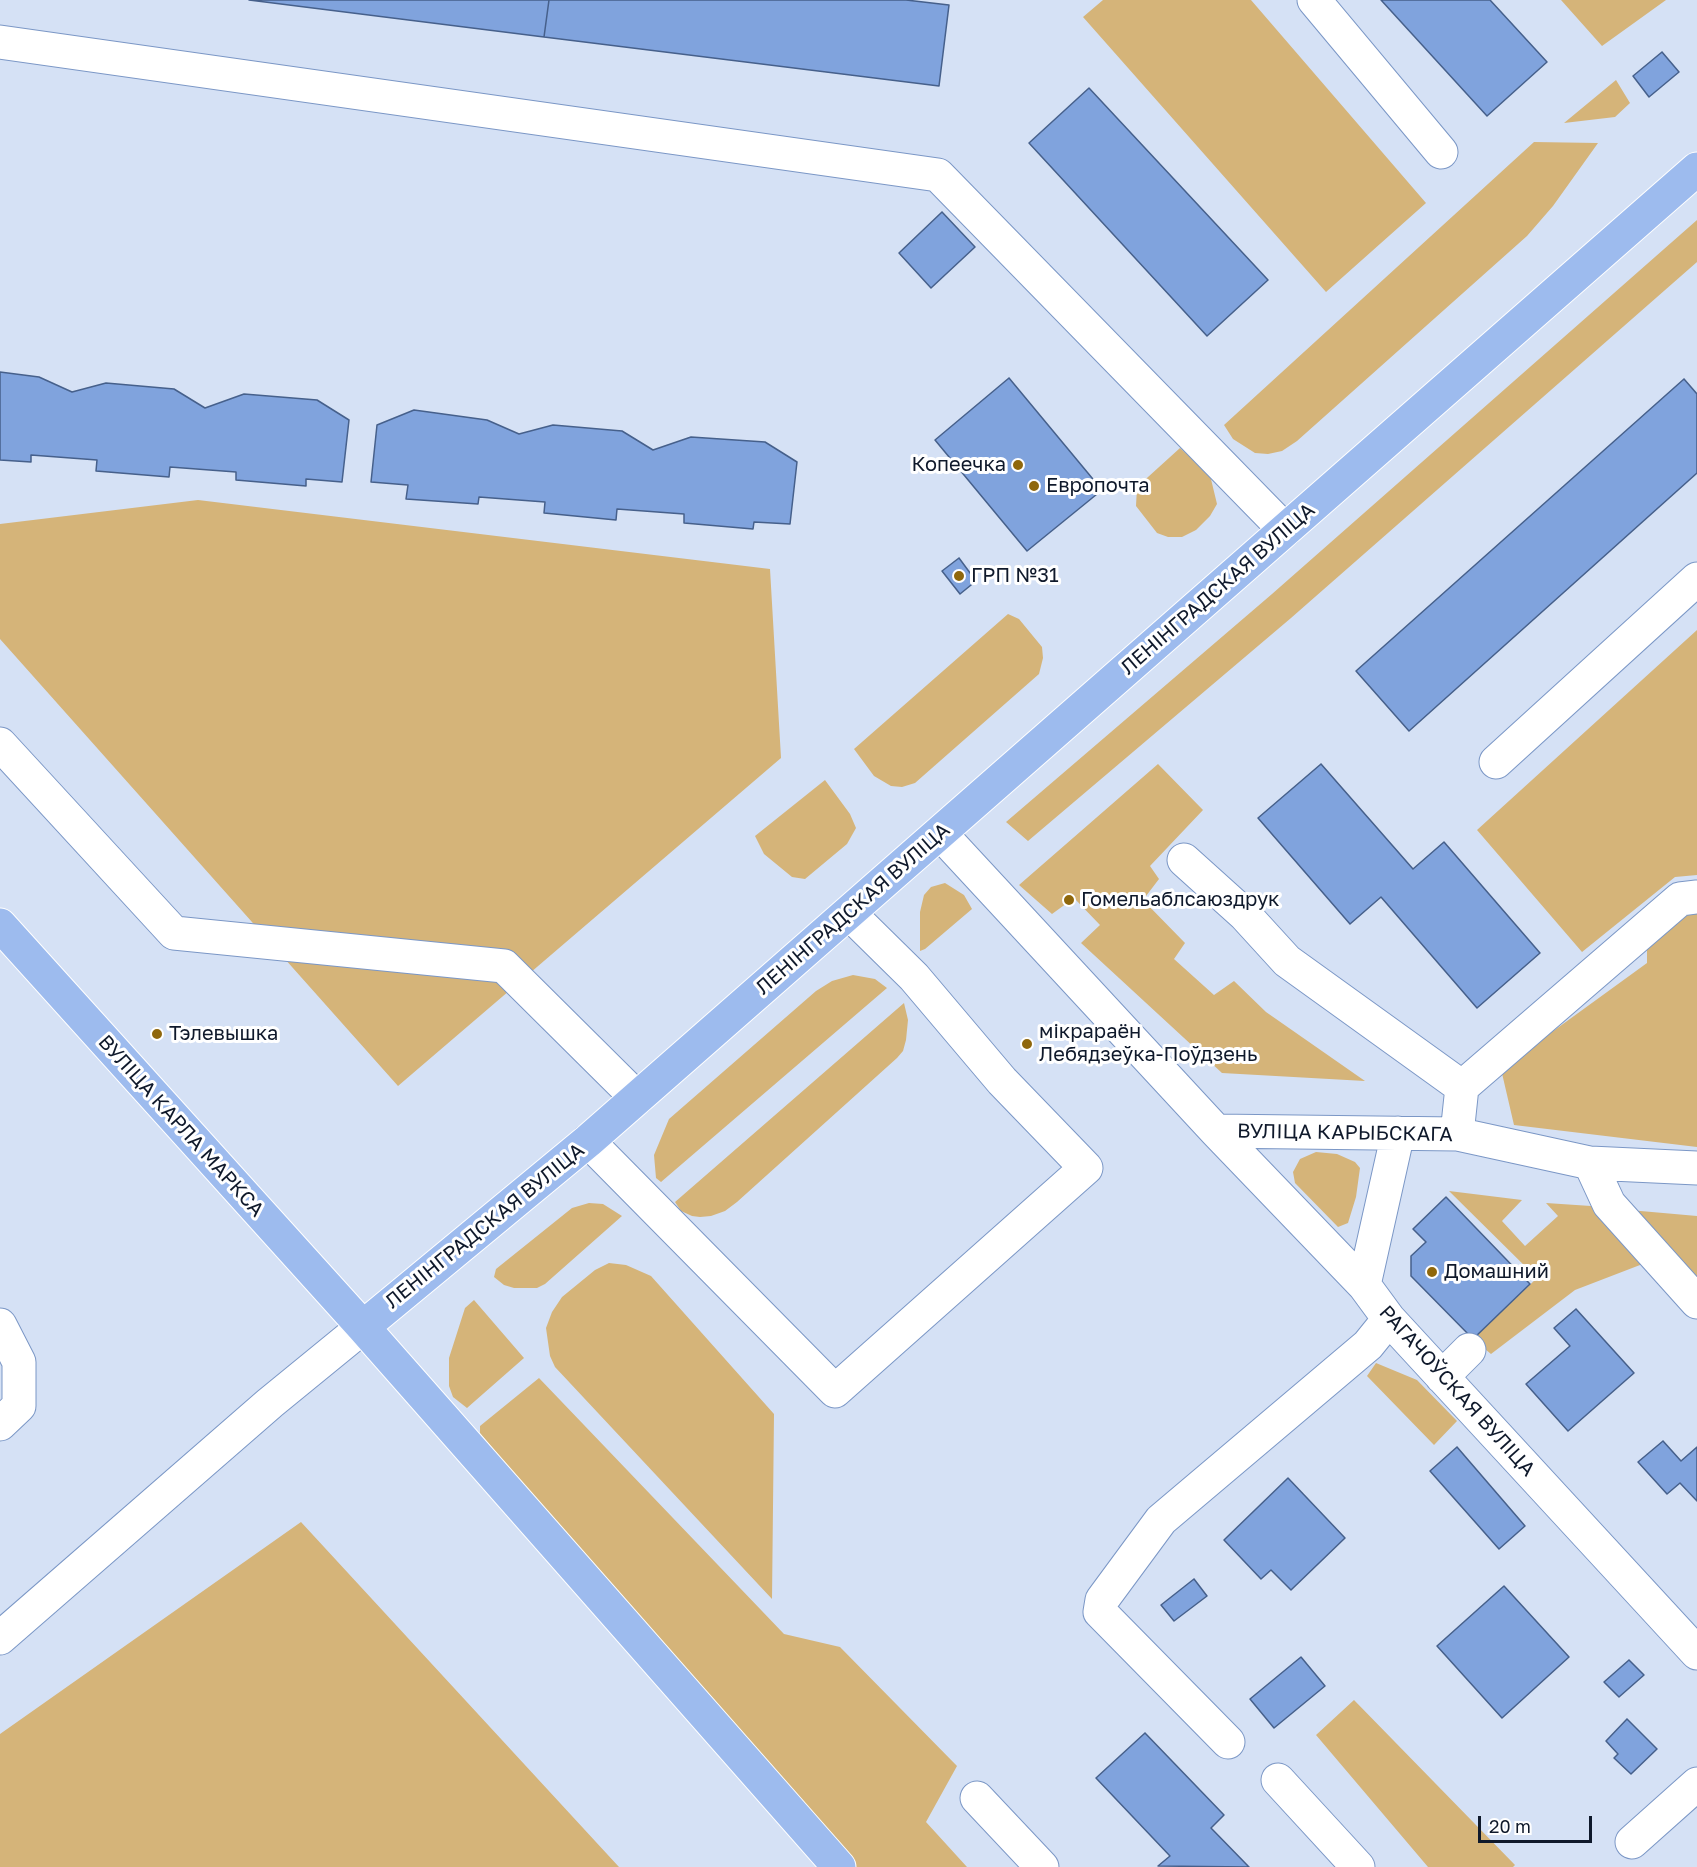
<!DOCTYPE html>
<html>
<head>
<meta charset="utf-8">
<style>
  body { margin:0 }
  #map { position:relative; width:1697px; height:1867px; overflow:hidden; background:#d5e1f5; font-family:"Golos Text",sans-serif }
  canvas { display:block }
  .scale { position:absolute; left:1478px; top:1816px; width:114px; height:27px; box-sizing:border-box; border:3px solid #0f192b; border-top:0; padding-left:8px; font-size:18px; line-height:21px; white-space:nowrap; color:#0f192b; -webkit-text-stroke:4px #fff; paint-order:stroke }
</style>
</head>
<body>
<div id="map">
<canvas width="1697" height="1867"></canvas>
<div class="scale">20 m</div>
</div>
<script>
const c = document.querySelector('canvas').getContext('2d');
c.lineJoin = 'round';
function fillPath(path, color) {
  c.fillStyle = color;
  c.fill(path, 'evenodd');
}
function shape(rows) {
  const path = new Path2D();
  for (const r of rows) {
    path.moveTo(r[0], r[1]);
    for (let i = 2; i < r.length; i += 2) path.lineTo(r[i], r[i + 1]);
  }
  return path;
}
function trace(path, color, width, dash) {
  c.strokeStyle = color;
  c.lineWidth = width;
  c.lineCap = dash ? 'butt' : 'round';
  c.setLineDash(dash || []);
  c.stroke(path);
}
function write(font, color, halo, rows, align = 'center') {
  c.font = font + ' "Golos Text",sans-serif';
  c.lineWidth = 6;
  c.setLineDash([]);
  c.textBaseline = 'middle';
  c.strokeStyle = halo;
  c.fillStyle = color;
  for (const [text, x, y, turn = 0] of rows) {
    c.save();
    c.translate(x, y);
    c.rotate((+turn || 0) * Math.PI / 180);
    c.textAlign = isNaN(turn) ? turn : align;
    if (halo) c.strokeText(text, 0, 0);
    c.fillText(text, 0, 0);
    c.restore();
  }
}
fillPath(shape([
  [1103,0,1251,0,1426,203,1326,292,1083,17],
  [1561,0,1666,0,1602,46],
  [1616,80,1630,103,1615,117,1564,123],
  [1534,142,1598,143,1553,206,1527,236,1297,441,1282,451,1268,454,1255,453,1233,439,1224,425],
  [1697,220,1697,262,1291,618,1028,841,1006,822,1272,594],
  [1180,448,1210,475,1217,504,1210,516,1196,530,1182,537,1168,537,1157,533,1136,506,1137,487],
  [198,500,770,569,781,758,398,1086,0,639,0,524],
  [1008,614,1019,619,1042,647,1043,658,1039,674,915,783,902,787,891,786,874,776,854,749],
  [1697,630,1697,875,1675,877,1582,952,1477,830],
  [1158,764,1203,810,1150,866,1159,879,1143,900,1185,943,1174,959,1214,995,1234,981,1266,1012,1365,1081,1222,1073,1081,943,1100,925,1074,898,1052,914,1019,885],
  [825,780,850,814,856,828,847,844,805,879,792,877,764,854,755,836],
  [945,883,964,895,972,909,925,949,920,951,920,912,924,895,931,887],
  [1697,912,1697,1147,1514,1125,1501,1069,1647,963,1647,939,1675,916],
  [853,975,875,979,887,988,661,1182,656,1178,654,1155,669,1119,816,991,832,981],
  [904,1003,908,1020,906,1040,903,1051,897,1058,737,1202,725,1211,711,1216,700,1217,692,1216,681,1211,675,1202],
  [1316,1152,1337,1154,1355,1162,1360,1168,1356,1197,1348,1223,1338,1227,1295,1183,1293,1172,1300,1159],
  [1449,1191,1522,1200,1502,1221,1525,1246,1558,1216,1546,1203,1606,1207,1653,1260,1575,1290,1491,1354,1473,1339,1537,1278],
  [589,1203,603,1204,622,1216,545,1284,537,1288,514,1288,504,1285,494,1277,496,1269,572,1208],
  [1618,1209,1697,1216,1697,1296],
  [609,1263,626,1265,651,1276,774,1414,772,1599,555,1367,550,1356,546,1328,552,1312,562,1297,595,1270],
  [474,1300,524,1358,467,1408,453,1397,449,1386,449,1358,465,1308],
  [1376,1363,1417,1380,1457,1421,1434,1445,1367,1376],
  [539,1378,784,1634,840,1647,957,1766,926,1822,967,1867,850,1867,723,1725,480,1433,480,1426],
  [301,1522,619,1867,0,1867,0,1734],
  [1354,1700,1515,1865,1513,1867,1428,1867,1316,1735]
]), '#d5b479');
const building = shape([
  [249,0,549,0,544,37,249,0],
  [549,0,906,0,949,5,939,86,544,37,549,0],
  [1381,0,1490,0,1547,62,1487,116,1381,0],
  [1662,52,1679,72,1649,97,1633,76,1662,52],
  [1089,88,1268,280,1207,336,1029,143,1089,88],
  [942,212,975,247,931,288,899,253,942,212],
  [0,372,39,377,72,392,106,383,174,389,205,408,244,394,317,400,349,420,342,482,306,479,306,486,236,480,236,472,170,467,169,477,96,471,97,460,31,455,31,462,0,460,0,372],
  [1009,378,1102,490,1027,551,935,440,1009,378],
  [1684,379,1697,394,1697,473,1409,731,1356,671,1684,379],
  [414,410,487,420,519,434,553,425,622,431,653,450,691,437,765,442,797,462,790,524,754,522,753,529,684,523,684,514,617,509,616,520,544,513,545,502,479,497,478,504,406,499,408,485,371,482,377,425,414,410],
  [959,558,976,581,960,594,942,571,959,558],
  [1321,764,1413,869,1444,842,1540,953,1477,1008,1381,897,1350,924,1258,818,1321,764],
  [1446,1197,1530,1284,1473,1339,1411,1276,1411,1256,1426,1242,1413,1229,1446,1197],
  [1576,1309,1634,1373,1568,1431,1526,1384,1570,1346,1554,1328,1576,1309],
  [1663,1441,1681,1461,1697,1447,1697,1501,1680,1483,1667,1494,1638,1462,1663,1441],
  [1457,1447,1525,1526,1499,1549,1430,1471,1457,1447],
  [1288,1478,1345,1538,1291,1590,1271,1570,1261,1579,1224,1540,1288,1478],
  [1194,1579,1207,1596,1174,1621,1161,1605,1194,1579],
  [1504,1586,1569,1657,1502,1718,1437,1646,1504,1586],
  [1301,1657,1325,1686,1274,1728,1250,1699,1301,1657],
  [1629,1660,1644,1675,1619,1697,1604,1682,1629,1660],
  [1627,1719,1657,1749,1631,1774,1614,1758,1618,1754,1606,1741,1627,1719],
  [1145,1733,1224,1815,1211,1828,1249,1867,1158,1866,1170,1856,1096,1778,1145,1733]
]);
fillPath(building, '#80a3dd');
trace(building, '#46608b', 1.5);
const minor = shape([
  [1314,0,1441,152],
  [0,42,938,175,1285,530],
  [0,744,174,933,504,966,637,1098],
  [1496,762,1697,579],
  [940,833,1216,1131,1457,1134,1590,1163,1697,1168],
  [1184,860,1245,915,1287,961,1462,1087],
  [1216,1131,1364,1285,1389,1319,1697,1653],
  [1457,1134,1462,1087,1680,899,1697,897],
  [588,1141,835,1391,1086,1168,1002,1081,914,977,849,913],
  [1590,1163,1609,1204,1697,1302],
  [1364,1285,1398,1133],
  [0,1325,19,1362,19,1406,0,1424],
  [1442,1377,1469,1350],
  [0,1638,270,1403,363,1327],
  [1228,1742,1100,1612,1102,1600,1161,1520,1368,1345,1389,1319],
  [1278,1780,1358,1867],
  [977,1798,1042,1867],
  [1632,1842,1697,1784]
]);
const major = shape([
  [0,925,363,1327,839,1867],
  [363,1327,588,1141,1697,169]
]);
trace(minor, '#7b97c6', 35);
trace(major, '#fff', 35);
trace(minor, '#fff', 33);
trace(major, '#9dbbee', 33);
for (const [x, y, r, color] of [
  [1018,465,6,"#8f670c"],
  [1034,486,6,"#8f670c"],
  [959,576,6,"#8f670c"],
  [1069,900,6,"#8f670c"],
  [157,1034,6,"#8f670c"],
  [1027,1044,6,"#8f670c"],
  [1432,1272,6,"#8f670c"]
]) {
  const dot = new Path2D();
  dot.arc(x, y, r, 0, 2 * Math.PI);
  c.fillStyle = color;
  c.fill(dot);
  trace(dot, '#fff', 2);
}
write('20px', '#0f192b', '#fff', [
  ["Копеечка",1006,465,"right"],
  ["Европочта",1046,486],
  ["ГРП №31",971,576],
  ["Гомельаблсаюздрук",1081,900],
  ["мікрараён",1039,1032],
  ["Лебядзеўка-Поўдзень",1039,1055],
  ["Тэлевышка",169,1034],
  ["Домашний",1444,1272]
], 'left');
write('20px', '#0f192b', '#fff', [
  ["ЛЕНІНГРАДСКАЯ ВУЛІЦА",1218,589,-41],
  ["ЛЕНІНГРАДСКАЯ ВУЛІЦА",853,909,-41],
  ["ВУЛІЦА КАРЛА МАРКСА",181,1126,48],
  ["ВУЛІЦА КАРЫБСКАГА",1345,1133,1],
  ["ЛЕНІНГРАДСКАЯ ВУЛІЦА",485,1226,-39],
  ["РАГАЧОЎСКАЯ ВУЛІЦА",1457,1391,48]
]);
</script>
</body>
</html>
